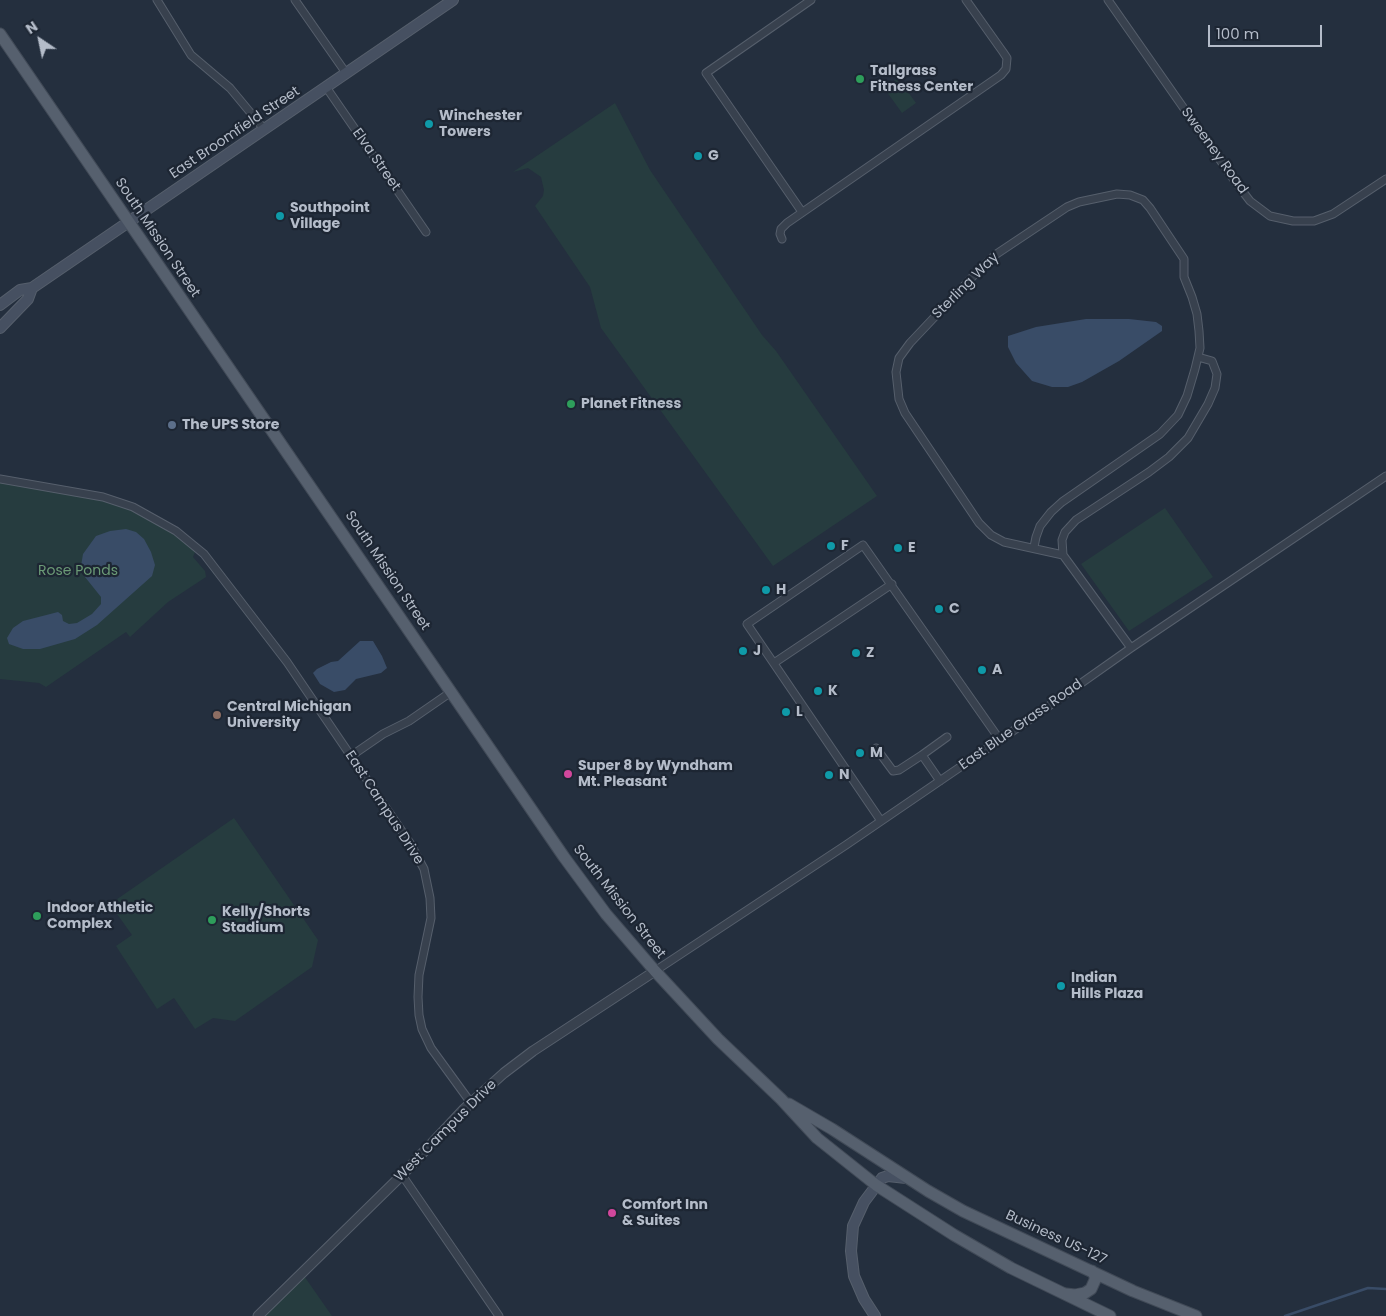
<!DOCTYPE html>
<html>
<head>
<meta charset="utf-8">
<style>
  body { margin:0 }
  #map { position:relative; width:1386px; height:1316px; overflow:hidden; background:#242f3e; font-family:Poppins,sans-serif }
  canvas { display:block }
  .north { position:absolute; left:15px; top:15px; width:50px; height:50px; -webkit-text-stroke:4px #1d2633; paint-order:stroke; rotate:326deg; font-size:14px; font-weight:700; line-height:20px; text-align:center; color:#b4bcc9 }
  .north::after { content:''; display:block; margin:auto; width:18px; height:22px; background:#b4bcc9; clip-path:polygon(50% 0,100% 100%,50% 72%,0 100%) }
  .scale { position:absolute; left:1208px; top:25px; width:114px; height:22px; box-sizing:border-box; border:2px solid #b4bcc9; border-top:0; padding-left:6px; font-size:15px; line-height:18px; white-space:nowrap; color:#b4bcc9; -webkit-text-stroke:4px #1d2633; paint-order:stroke }
</style>
</head>
<body>
<div id="map">
<canvas width="1386" height="1316"></canvas>
<div class="north">N</div>
<div class="scale">100 m</div>
</div>
<script>
const c = document.querySelector('canvas').getContext('2d');
c.lineJoin = 'round';
function fillPath(path, color) {
  c.fillStyle = color;
  c.fill(path, 'evenodd');
}
function shape(rows) {
  const path = new Path2D();
  for (const r of rows) {
    path.moveTo(r[0], r[1]);
    for (let i = 2; i < r.length; i += 2) path.lineTo(r[i], r[i + 1]);
  }
  return path;
}
function trace(path, color, width, dash) {
  c.strokeStyle = color;
  c.lineWidth = width;
  c.lineCap = dash ? 'butt' : 'round';
  c.setLineDash(dash || []);
  c.stroke(path);
}
function write(font, color, halo, rows, align = 'center') {
  c.font = font + ' Poppins,sans-serif';
  c.lineWidth = 4.5;
  c.setLineDash([]);
  c.textBaseline = 'middle';
  c.strokeStyle = halo;
  c.fillStyle = color;
  for (const [text, x, y, turn = 0] of rows) {
    c.save();
    c.translate(x, y);
    c.rotate((+turn || 0) * Math.PI / 180);
    c.textAlign = isNaN(turn) ? turn : align;
    if (halo) c.strokeText(text, 0, 0);
    c.fillText(text, 0, 0);
    c.restore();
  }
}
fillPath(shape([
  [898,78,916,103,902,113,884,88],
  [615,103,650,170,762,335,776,351,877,496,773,566,601,328,590,287,535,206,543,196,544,190,541,177,528,168,513,172],
  [0,479,120,502,197,547,193,557,205,571,206,577,168,602,130,637,126,632,46,687,39,683,0,679],
  [1165,508,1213,577,1129,631,1081,564],
  [234,818,318,940,312,967,235,1021,213,1018,195,1029,174,998,157,1009,116,946,132,935,110,904],
  [302,1273,332,1316,258,1316]
]), '#263c3f');
fillPath(shape([
  [1086,319,1129,319,1156,322,1162,326,1162,331,1119,361,1082,382,1068,387,1052,387,1032,381,1016,363,1008,347,1008,336,1036,327],
  [126,529,136,532,144,539,151,552,155,565,152,576,97,625,75,639,40,649,23,649,9,644,7,638,13,628,23,621,58,612,62,615,63,621,69,624,77,623,92,614,101,604,101,597,85,577,81,566,83,554,96,536,110,531],
  [360,641,373,641,382,656,387,668,381,673,356,679,345,690,334,692,320,684,313,673,317,669,331,662,338,661]
]), '#394c67');
trace(shape([
  [1285,1316,1368,1288,1386,1289]
]), '#394c67', 2.5);
const minor = shape([
  [157,0,191,55,230,88,264,129],
  [295,0,346,73],
  [1108,0,1234,180,1250,201,1270,216,1293,221,1314,221,1333,214,1386,179],
  [326,87,426,232],
  [802,212,706,73,811,0],
  [782,239,780,234,781,229,787,223,1001,75,1006,69,1007,58,1003,52,966,0],
  [0,479,103,497,133,507,176,531,204,554,287,662,410,843,424,869,430,898,431,918,419,975,418,997,419,1015,422,1029,431,1048,471,1103],
  [1034,547,1036,537,1040,526,1051,512,1062,502,1160,434,1178,415,1187,396,1195,369,1200,348,1199,331,1197,314,1192,297,1184,277,1184,259,1150,208,1143,200,1130,195,1117,194,1079,202,1067,207,995,255,978,271,910,343,899,358,896,372,899,399,905,413,979,523,991,535,1004,542,1063,555,1131,648],
  [1063,555,1062,540,1065,532,1076,520,1149,472,1169,457,1188,438,1208,404,1215,388,1217,374,1212,361,1198,357],
  [774,663,892,584],
  [876,748,893,771,899,770,922,755],
  [351,756,383,734,409,721,451,692],
  [940,781,922,755,947,737],
  [881,821,747,624,863,545,1000,740],
  [655,971,846,845,1029,720,1131,648,1386,476],
  [402,1175,499,1316]
]);
const tertiary = shape([
  [258,1316,402,1175,464,1109,504,1073,533,1051,655,971]
]);
const secondary = shape([
  [0,305,20,290,32,288,453,0],
  [0,328,28,299,32,288],
  [875,1316,864,1299,854,1276,851,1251,853,1226,864,1202,882,1178,888,1176,906,1178]
]);
const primary = shape([
  [0,34,564,857,606,914,655,971,718,1039,781,1099,817,1138,876,1185,954,1235,1011,1268,1110,1316],
  [789,1104,832,1129,928,1191,963,1211,1133,1291,1196,1316],
  [1066,1294,1075,1295,1085,1293,1091,1289,1095,1280,1095,1276,1092,1271]
]);
trace(minor, '#565f6c', 9);
trace(tertiary, '#565f6c', 11);
trace(secondary, '#565f6c', 12);
trace(primary, '#414a57', 13);
trace(minor, '#38414e', 7);
trace(tertiary, '#38414e', 9);
trace(secondary, '#465061', 10);
trace(primary, '#56606e', 11);
for (const [x, y, r, color] of [
  [860,79,5,"#2e9e5b"],
  [429,124,5,"#0f9aa8"],
  [698,156,5,"#0f9aa8"],
  [280,216,5,"#0f9aa8"],
  [571,404,5,"#2e9e5b"],
  [172,425,5,"#5c6f8a"],
  [831,546,5,"#0f9aa8"],
  [898,548,5,"#0f9aa8"],
  [766,590,5,"#0f9aa8"],
  [939,609,5,"#0f9aa8"],
  [743,651,5,"#0f9aa8"],
  [856,653,5,"#0f9aa8"],
  [982,670,5,"#0f9aa8"],
  [818,691,5,"#0f9aa8"],
  [786,712,5,"#0f9aa8"],
  [217,715,5,"#8d6e63"],
  [860,753,5,"#0f9aa8"],
  [568,774,5,"#d1479c"],
  [829,775,5,"#0f9aa8"],
  [37,916,5,"#2e9e5b"],
  [212,920,5,"#2e9e5b"],
  [1061,986,5,"#0f9aa8"],
  [612,1213,5,"#d1479c"]
]) {
  const dot = new Path2D();
  dot.arc(x, y, r, 0, 2 * Math.PI);
  c.fillStyle = color;
  c.fill(dot);
  trace(dot, '#1d2633', 2);
}
write('bold 14px', '#b4bcc9', '#1d2633', [
  ["Tallgrass",870,71],
  ["Fitness Center",870,87],
  ["Winchester",439,116],
  ["Towers",439,132],
  ["G",708,156],
  ["Southpoint",290,208],
  ["Village",290,224],
  ["Planet Fitness",581,404],
  ["The UPS Store",182,425],
  ["F",841,546],
  ["E",908,548],
  ["H",776,590],
  ["C",949,609],
  ["J",753,651],
  ["Z",866,653],
  ["A",992,670],
  ["K",828,691],
  ["Central Michigan",227,707],
  ["University",227,723],
  ["L",796,712],
  ["M",870,753],
  ["Super 8 by Wyndham",578,766],
  ["Mt. Pleasant",578,782],
  ["N",839,775],
  ["Indoor Athletic",47,908],
  ["Complex",47,924],
  ["Kelly/Shorts",222,912],
  ["Stadium",222,928],
  ["Indian",1071,978],
  ["Hills Plaza",1071,994],
  ["Comfort Inn",622,1205],
  ["& Suites",622,1221]
], 'left');
write('14px', '#b4bcc9', '#1d2633', [
  ["East Broomfield Street",235,133,-34],
  ["Sweeney Road",1214,151,54],
  ["Elva Street",376,160,55],
  ["South Mission Street",157,238,56],
  ["Sterling Way",966,286,-45],
  ["South Mission Street",387,571,56],
  ["East Blue Grass Road",1021,725,-35],
  ["East Campus Drive",384,808,57],
  ["South Mission Street",619,902,52],
  ["West Campus Drive",446,1131,-45],
  ["Business US-127",1056,1238,25]
]);
write('14px', '#6b9a76', '#1d2633', [
  ["Rose Ponds",78,571]
]);
</script>
</body>
</html>
